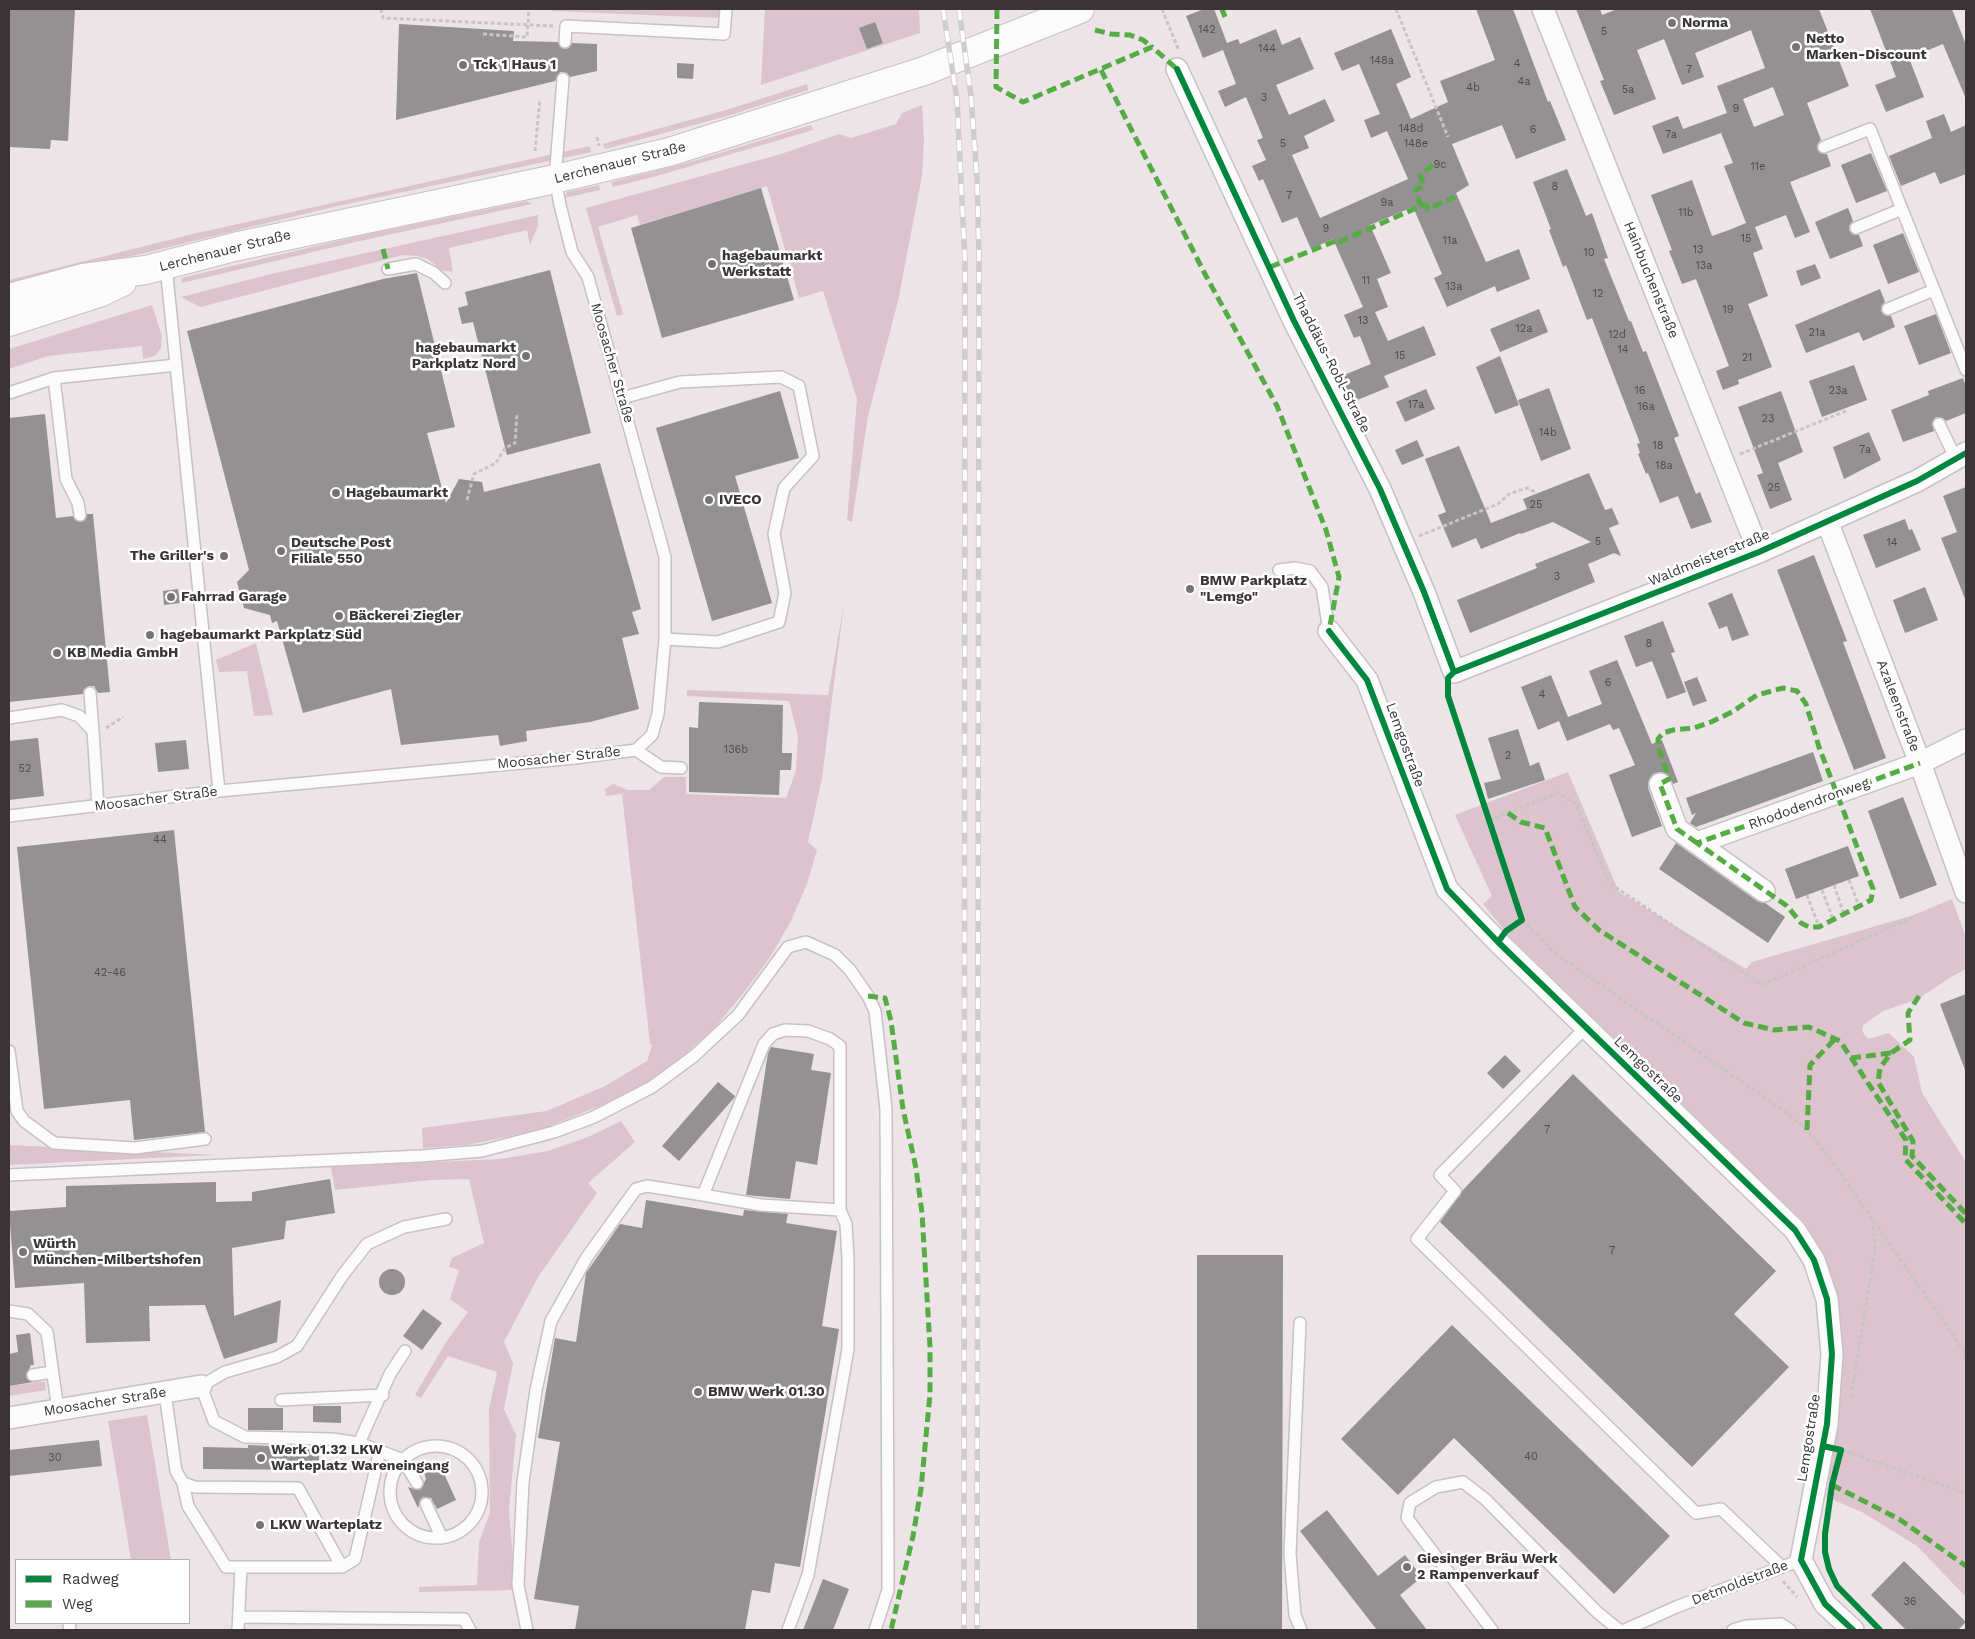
<!DOCTYPE html>
<html>
<head>
<meta charset="utf-8">
<style>
  body { margin:0 }
  #map { position:relative; width:1975px; height:1639px; overflow:hidden; background:#ece4e7; font-family:"Work Sans",sans-serif }
  canvas { display:block }
  .frame { position:absolute; inset:0; border:10px solid #3a3436; pointer-events:none }
  .legend { position:absolute; left:15px; top:1559px; width:175px; height:65px; box-sizing:border-box; background:#fff; border:1px solid #b0aeaf; margin:0; padding:6px 9px; list-style:none; font-size:15px; color:#3a3436 }
  .legend li { display:flex; align-items:center; gap:10px; height:25px }
  .legend b { width:25px; border:1px solid #b0aeaf }
</style>
</head>
<body>
<div id="map">
<canvas width="1975" height="1639"></canvas>
<div class="frame"></div>
<ul class="legend">
<li><b style="height:6px;background:#00873e"></b>Radweg</li>
<li><b style="height:6px;background:#55ac45"></b>Weg</li>
</ul>
</div>
<script>
const c = document.querySelector('canvas').getContext('2d');
c.lineJoin = 'round';
function fillPath(path, color) {
  c.fillStyle = color;
  c.fill(path, 'evenodd');
}
function shape(rows) {
  const path = new Path2D();
  for (const r of rows) {
    if (r.length === 3) {
      path.moveTo(r[0] + r[2], r[1]);
      path.arc(r[0], r[1], r[2], 0, 2 * Math.PI);
      continue;
    }
    path.moveTo(r[0], r[1]);
    for (let i = 2; i < r.length; i += 2) path.lineTo(r[i], r[i + 1]);
  }
  return path;
}
function trace(path, color, width, dash) {
  c.strokeStyle = color;
  c.lineWidth = width;
  c.lineCap = dash ? 'butt' : 'round';
  c.setLineDash(dash || []);
  c.stroke(path);
}
function write(font, color, halo, rows, align = 'center') {
  c.font = font + ' "Work Sans",sans-serif';
  c.lineWidth = 5;
  c.setLineDash([]);
  c.textBaseline = 'middle';
  c.strokeStyle = halo;
  c.fillStyle = color;
  for (const [text, x, y, turn = 0] of rows) {
    c.save();
    c.translate(x, y);
    c.rotate((+turn || 0) * Math.PI / 180);
    c.textAlign = isNaN(turn) ? turn : align;
    if (halo) c.strokeText(text, 0, 0);
    c.fillText(text, 0, 0);
    c.restore();
  }
}
fillPath(shape([
  [551,9,720,9,720,18,551,11],
  [765,9,919,9,920,33,761,85],
  [807,84,808,90,727,116,605,149,603,144,726,110],
  [922,105,924,140,922,176,898,301,868,416,852,522,847,520,857,399,823,291,799,298,767,186,640,225,637,215,598,227,623,314,617,316,586,208,781,154,839,134,851,138,896,124,902,113],
  [811,125,813,130,653,177,613,187,611,182,694,161],
  [590,146,591,152,333,207,9,286,9,280,197,233],
  [599,185,600,190,564,198,567,192],
  [527,201,532,204,364,240,182,283,181,278,363,235],
  [538,215,538,226,530,245,527,230,449,248,453,272,441,270,428,259,417,256,403,255,200,307,181,297,271,274],
  [152,305,162,336,161,348,155,356,143,359,142,346,48,356,9,369,9,349],
  [844,604,822,778,808,842,817,850,807,884,790,923,770,957,745,991,716,1026,682,1057,650,1080,614,1100,545,1128,506,1137,467,1145,423,1148,422,1128,547,1111,605,1086,647,1061,652,1045,650,1044,622,794,606,796,605,789,613,784,628,790,649,790,664,777,686,777,686,794,786,798,796,771,798,736,789,701,687,696,687,690,828,695],
  [256,643,273,715,254,716,247,671,219,672,216,660],
  [1568,772,1619,892,1746,969,1752,962,1914,915,1952,899,1966,937,1966,969,1951,977,1918,999,1883,1011,1863,1025,1862,1031,1868,1039,1889,1033,1914,1057,1922,1093,1966,1162,1966,1597,1917,1546,1862,1512,1826,1497,1837,1427,1836,1298,1825,1255,1805,1223,1509,936,1483,904,1492,896,1455,815],
  [621,1121,635,1142,588,1183,597,1193,538,1277,504,1342,513,1363,504,1409,516,1435,509,1509,515,1590,419,1592,419,1587,477,1585,479,1542,490,1513,489,1409,497,1372,448,1356,421,1398,415,1395,446,1342,468,1312,450,1299,459,1270,449,1267,452,1258,484,1243,469,1179,431,1180,335,1190,331,1167,500,1159,548,1151,588,1137],
  [9,1145,216,1155,9,1165],
  [34,1381,45,1382,46,1390,9,1396,9,1386,34,1383],
  [147,1415,171,1560,131,1560,108,1421]
]), '#dcc3cd');
fillPath(shape([
  [9,9,75,9,68,141,51,140,50,149,10,147],
  [1204,9,1214,9,1227,43,1238,39,1240,44,1276,29,1282,45,1300,37,1314,69,1276,85,1289,115,1325,99,1335,121,1304,136,1309,148,1292,155,1320,218,1408,179,1387,131,1371,138,1364,120,1380,114,1359,64,1342,71,1334,53,1391,29,1411,77,1396,84,1411,119,1448,102,1440,81,1495,60,1476,9,1513,9,1548,102,1550,101,1566,140,1516,159,1502,125,1452,144,1469,185,1456,193,1486,262,1519,249,1530,279,1497,292,1495,286,1447,307,1434,278,1442,274,1413,207,1370,225,1391,273,1377,279,1388,307,1375,312,1388,341,1424,326,1436,355,1384,376,1389,387,1350,403,1339,377,1371,364,1360,336,1354,338,1344,315,1363,307,1333,239,1311,249,1297,217,1282,223,1263,179,1259,181,1252,166,1266,160,1257,140,1263,138,1246,97,1225,107,1218,91,1236,84,1223,50,1203,58,1186,16],
  [1576,9,1600,9,1602,15,1617,9,1819,9,1849,86,1807,103,1821,140,1818,143,1817,149,1820,153,1827,154,1831,166,1790,182,1810,232,1795,238,1786,215,1755,227,1763,249,1753,253,1768,296,1748,304,1772,367,1738,380,1739,384,1723,390,1716,371,1729,366,1696,279,1682,284,1669,251,1672,250,1651,195,1692,180,1712,236,1729,230,1746,223,1724,166,1733,163,1721,133,1663,154,1652,126,1678,116,1683,129,1727,113,1717,86,1765,68,1751,30,1695,53,1704,77,1682,85,1664,39,1637,50,1656,99,1614,115,1600,81,1604,80],
  [1773,87,1784,115,1754,127,1743,99],
  [1870,9,1952,9,1966,45,1966,99,1943,44,1909,58,1924,97,1886,112,1875,85,1896,77],
  [875,22,883,43,867,49,859,28],
  [399,24,514,31,513,41,558,42,564,49,569,48,572,43,597,44,597,71,570,77,567,73,560,72,555,81,396,120],
  [677,63,694,64,693,79,677,78],
  [1944,114,1951,132,1966,125,1966,174,1940,184,1935,172,1901,186,1889,156,1932,138,1926,121],
  [1871,153,1887,191,1856,203,1841,165],
  [1567,169,1586,216,1592,213,1608,258,1604,259,1629,321,1631,321,1643,352,1646,351,1679,436,1674,438,1696,494,1700,492,1712,522,1691,529,1678,496,1660,503,1648,473,1646,474,1638,454,1640,453,1637,444,1640,443,1592,318,1587,320,1566,265,1563,267,1549,230,1551,229,1533,182],
  [761,188,794,300,662,338,631,228],
  [1848,208,1853,221,1850,224,1849,230,1852,234,1859,235,1863,246,1830,259,1815,222],
  [1903,233,1919,272,1888,284,1873,245],
  [1815,264,1821,278,1801,286,1796,271],
  [550,270,591,433,507,455,473,322,462,324,458,308,468,305,465,292],
  [417,273,455,427,427,433,446,503,459,479,482,482,484,492,600,463,641,609,632,612,639,634,622,638,639,709,590,722,526,731,527,741,500,746,498,735,401,745,391,689,303,713,277,621,272,623,270,615,244,608,237,582,249,570,187,331,383,279],
  [1880,289,1885,302,1882,305,1881,311,1884,315,1891,316,1895,327,1863,341,1859,332,1806,353,1795,325],
  [1539,309,1548,332,1500,352,1490,329],
  [1936,314,1951,353,1919,365,1904,326],
  [1500,356,1519,405,1495,414,1476,367],
  [1854,365,1867,400,1822,417,1809,381],
  [1963,378,1966,386,1966,413,1946,421,1943,418,1936,417,1932,423,1934,431,1903,442,1891,410,1929,395,1928,391],
  [1549,388,1571,449,1541,461,1518,400],
  [1426,389,1435,409,1405,422,1396,402],
  [780,391,799,458,735,476,772,603,712,621,656,428],
  [1781,391,1803,452,1778,463,1792,500,1770,509,1757,475,1763,473,1738,407],
  [45,414,56,518,73,516,75,520,81,522,85,520,87,514,93,514,110,692,98,693,94,686,89,686,84,689,83,694,9,702,9,418],
  [1869,432,1881,460,1844,479,1833,447],
  [1417,440,1424,456,1402,465,1395,450],
  [1459,446,1491,523,1527,509,1523,499,1589,473,1605,510,1612,508,1619,524,1609,528,1621,556,1614,553,1588,564,1595,582,1470,633,1457,600,1537,568,1535,564,1591,542,1553,522,1521,534,1520,533,1481,549,1476,538,1452,548,1438,515,1446,512,1425,459],
  [1966,487,1966,599,1965,599,1941,538,1957,532,1943,496],
  [1905,519,1909,530,1912,529,1921,550,1876,568,1863,535],
  [1814,555,1847,641,1843,642,1886,758,1854,770,1777,570],
  [1925,587,1938,620,1905,633,1893,600],
  [178,589,180,603,164,605,163,591],
  [1732,593,1749,635,1732,641,1727,626,1719,629,1708,603],
  [1663,621,1675,652,1671,653,1686,692,1667,699,1652,661,1636,667,1624,636],
  [1617,660,1652,744,1662,740,1678,782,1673,784,1668,775,1662,772,1651,776,1648,788,1662,826,1632,837,1609,775,1635,765,1619,728,1613,730,1610,724,1567,741,1559,721,1538,730,1521,687,1551,675,1568,717,1602,704,1589,671],
  [1697,677,1707,701,1693,706,1684,682],
  [699,702,783,705,782,753,792,753,791,770,780,770,779,795,689,792,689,727,698,728],
  [1518,729,1530,766,1539,762,1545,780,1488,799,1484,783,1501,779,1488,738],
  [38,738,44,796,9,800,9,741],
  [186,740,189,769,158,772,155,743],
  [1813,752,1823,781,1696,827,1690,823,1696,813,1692,815,1686,798],
  [1903,797,1937,885,1900,899,1868,811],
  [174,830,205,1132,134,1140,130,1100,44,1109,17,847],
  [1676,843,1757,901,1765,903,1785,917,1768,943,1659,869],
  [1848,846,1859,876,1796,899,1785,869],
  [1966,994,1966,1070,1965,1070,1940,1004],
  [771,1047,814,1054,811,1070,831,1073,817,1165,796,1161,790,1199,746,1195,768,1053],
  [1505,1055,1521,1071,1503,1089,1487,1073],
  [1573,1074,1776,1271,1734,1314,1789,1367,1692,1467,1440,1222,1462,1191],
  [718,1082,735,1096,734,1098,679,1161,662,1146],
  [330,1179,335,1213,286,1221,284,1239,232,1248,234,1316,281,1300,277,1342,224,1359,205,1305,149,1306,150,1341,86,1343,84,1283,15,1288,9,1211,66,1207,66,1186,216,1182,216,1202,252,1201,252,1192],
  [646,1200,743,1216,744,1210,788,1214,786,1223,837,1231,822,1326,839,1329,800,1567,775,1563,770,1593,752,1590,745,1630,575,1630,579,1606,534,1599,560,1442,538,1438,555,1338,576,1342,586,1273,620,1224,642,1228],
  [1197,1255,1283,1255,1282,1630,1197,1630],
  [392,1282,13],
  [423,1309,442,1323,422,1350,403,1336],
  [1452,1325,1670,1536,1614,1594,1454,1438,1398,1495,1341,1439],
  [30,1333,34,1365,31,1365,26,1376,28,1380,34,1382,9,1386,9,1354,18,1352,16,1335],
  [313,1406,341,1406,341,1423,313,1422],
  [248,1408,283,1408,283,1430,248,1430],
  [99,1440,102,1466,9,1476,9,1450],
  [248,1445,319,1448,319,1470,203,1469,203,1447,248,1448],
  [440,1465,456,1500,437,1509,431,1498,423,1497,420,1500,418,1508,408,1487,417,1490,421,1489,426,1479,424,1473],
  [1327,1510,1378,1576,1405,1555,1422,1577,1400,1595,1427,1630,1377,1630,1300,1531],
  [1904,1561,1966,1622,1958,1630,1906,1630,1871,1595],
  [823,1579,849,1589,833,1630,803,1630]
]), '#939191');
const service = shape([
  [565,42,566,26,724,34,726,9],
  [1824,147,1870,129,1966,370],
  [1856,228,1902,209],
  [166,266,219,791],
  [388,269,416,264,434,273,445,283],
  [1888,309,1934,290],
  [54,378,66,479,78,503,80,515],
  [9,393,54,378,176,365],
  [622,398,680,382,781,377,799,386,813,456,784,488,774,534,785,593,779,622,718,642,665,639],
  [1939,424,1956,459],
  [1279,570,1295,568,1310,571,1322,587,1329,631],
  [90,693,93,731],
  [9,718,62,710,79,716,93,731,98,806],
  [636,750,661,767,681,768],
  [9,816,219,791,575,758,636,750,652,735,658,714,665,639,665,557,588,277,572,252,560,205,555,179,563,79],
  [1586,1027,1440,1175,1455,1191,1417,1239,1696,1513,1721,1509,1782,1567],
  [9,1051,17,1111,24,1121,54,1143,135,1148,205,1139],
  [9,1175,421,1156,482,1151,554,1132,594,1117,652,1087,694,1056,738,1015,788,947,806,942,835,955,850,970,868,996,875,1011,886,1109,888,1556,888,1590,875,1630],
  [9,1311,28,1314,47,1332,58,1410],
  [1300,1323,1290,1554,1295,1615,1301,1630],
  [33,1375,52,1372],
  [165,1393,176,1471,183,1483,195,1487,298,1488,342,1567],
  [281,1400,383,1395],
  [359,1443,390,1374,405,1351],
  [436,1492,46],
  [183,1483,188,1506,226,1567,342,1567,355,1559,380,1450],
  [417,1483,403,1460,359,1443,332,1439,245,1437,214,1421,201,1386,225,1372,277,1357,297,1346,342,1276,367,1244,404,1227,446,1219],
  [426,1504,442,1538],
  [239,1617,464,1619,470,1630],
  [69,1623,70,1630],
  [238,1630,241,1567],
  [527,1630,518,1585,523,1482,536,1390,551,1321,587,1257,636,1189,647,1186,703,1195],
  [788,1630,808,1575,848,1349,848,1259,846,1224,840,1210,840,1046,830,1039,808,1031,785,1030,773,1034,764,1044,703,1195,761,1205,840,1210],
  [1492,1630,1407,1518,1410,1503,1436,1487,1463,1482,1485,1499,1597,1612,1619,1630],
  [1625,1630,1676,1607,1801,1560],
  [1733,1630,1746,1626,1781,1624,1790,1630]
]);
const minor = shape([
  [1543,9,1759,552],
  [1177,69,1294,321,1380,489,1424,592,1454,672,1759,552,1917,481,1966,453],
  [1827,521,1920,763,1966,892],
  [1329,631,1367,680,1447,889,1498,942,1795,1230,1814,1260,1827,1299,1832,1354,1827,1424,1801,1560,1825,1604,1853,1630],
  [1660,784,1677,829,1697,843],
  [1764,891,1697,843,1920,763,1966,740],
  [9,1418,201,1386]
]);
const secondary = shape([
  [9,298,83,278,146,270,234,247,555,179,669,152,924,71,1080,9],
  [9,322,99,293,122,282]
]);
trace(service, '#c7c1c3', 14);
trace(minor, '#c7c1c3', 24);
trace(secondary, '#c7c1c3', 30);
trace(shape([
  [381,9,383,18,553,26],
  [1162,9,1179,51],
  [1396,9,1448,137],
  [483,34,527,37,529,9],
  [597,137,599,146],
  [535,151,540,99],
  [1740,454,1846,411],
  [467,500,474,474,496,463,505,448,515,443,517,414],
  [1419,536,1498,504,1509,494,1527,488,1537,493],
  [106,728,123,717],
  [1489,820,1558,793,1576,804,1609,883,1762,985,1917,915],
  [1849,880,1859,906],
  [1834,885,1844,914],
  [1822,890,1833,919],
  [1807,895,1819,927],
  [1522,920,1557,955,1782,1109,1807,1130,1829,1157,1966,1354],
  [1851,1397,1875,1250,1873,1221],
  [1842,1450,1966,1493],
  [1783,1581,1797,1597]
]), '#c7c4c6', 3, [4, 2.5]);
trace(service, '#fcfbfb', 11);
trace(minor, '#fcfbfb', 21);
trace(secondary, '#fcfbfb', 28);
const rail = shape([
  [943,9,957,100,965,262,964,1630],
  [959,9,971,96,977,179,979,255,977,1630]
]);
trace(rail, '#cecccd', 5.5);
trace(rail, '#fff', 4, [11]);
trace(shape([
  [997,9,996,87,1023,102,1152,47,1177,69],
  [1222,9,1225,17],
  [1095,30,1111,34,1130,35,1143,40,1152,47],
  [1101,70,1206,276,1277,406,1326,530,1339,577,1329,631],
  [1421,206,1415,190,1424,186,1420,175,1437,162],
  [383,249,388,269],
  [1270,267,1338,240,1339,242,1421,206,1426,205,1428,209,1455,197],
  [1508,813,1521,822,1545,828,1575,907,1599,930,1744,1023,1774,1030,1809,1027,1840,1041,1906,1140,1905,1159,1966,1224],
  [1697,843,1677,829,1660,784,1669,779,1658,746,1658,739,1663,733,1673,730,1694,728,1711,722,1732,712,1757,695,1783,688,1797,691,1806,704,1819,747,1837,794,1873,889,1871,900,1819,927,1809,927,1801,923,1787,906,1697,843,1837,794,1920,763],
  [868,996,885,998,891,1021,903,1109,916,1168,922,1213,930,1347,930,1394,921,1489,913,1536,891,1630],
  [1919,996,1908,1013,1910,1040,1891,1053,1880,1068,1878,1082,1913,1141,1912,1156,1966,1214],
  [1851,1058,1891,1053],
  [1807,1130,1810,1065,1835,1039],
  [1832,1485,1899,1519,1966,1566]
]), '#55ac45', 5, [10, 5]);
trace(shape([
  [1177,69,1294,321,1380,489,1424,592,1454,672],
  [1329,631,1367,680,1447,889,1498,942,1795,1230,1814,1260,1827,1299,1832,1354,1827,1424,1801,1560,1825,1604,1853,1630],
  [1498,942,1506,931,1522,920,1448,696,1448,678,1454,672,1759,552,1917,481,1966,453],
  [1823,1446,1841,1450,1832,1485,1825,1534,1825,1552,1829,1569,1837,1586,1880,1630]
]), '#00873e', 6);
for (const [x, y, r, color] of [
  [1672,23,5,"#787274"],
  [1796,47,5,"#787274"],
  [463,65,5,"#787274"],
  [712,264,5,"#787274"],
  [526,356,5,"#787274"],
  [336,493,5,"#787274"],
  [709,500,5,"#787274"],
  [281,551,5,"#787274"],
  [224,556,5,"#787274"],
  [1190,589,5,"#787274"],
  [171,597,5,"#787274"],
  [339,616,5,"#787274"],
  [150,635,5,"#787274"],
  [57,653,5,"#787274"],
  [23,1252,5,"#787274"],
  [698,1392,5,"#787274"],
  [261,1458,5,"#787274"],
  [260,1525,5,"#787274"],
  [1407,1567,5,"#787274"]
]) {
  const dot = new Path2D();
  dot.arc(x, y, r, 0, 2 * Math.PI);
  c.fillStyle = color;
  c.fill(dot);
  trace(dot, '#fff', 2);
}
write('11px', '#504b4d', null, [
  ["142",1207,30],
  ["5",1604,32],
  ["144",1267,49],
  ["148a",1382,61],
  ["4",1517,64],
  ["7",1689,70],
  ["4a",1524,82],
  ["4b",1473,88],
  ["5a",1628,90],
  ["3",1264,98],
  ["9",1736,109],
  ["148d",1411,129],
  ["6",1533,130],
  ["7a",1671,135],
  ["5",1283,144],
  ["148e",1416,144],
  ["9c",1440,165],
  ["11e",1758,167],
  ["8",1555,187],
  ["7",1289,196],
  ["9a",1387,203],
  ["11b",1686,213],
  ["9",1326,229],
  ["15",1746,239],
  ["11a",1450,241],
  ["13",1698,250],
  ["10",1589,253],
  ["13a",1704,266],
  ["11",1366,281],
  ["13a",1454,287],
  ["12",1598,294],
  ["19",1728,310],
  ["13",1363,321],
  ["12a",1524,329],
  ["21a",1817,333],
  ["12d",1617,335],
  ["14",1623,350],
  ["15",1400,356],
  ["21",1747,358],
  ["16",1640,391],
  ["23a",1838,391],
  ["17a",1416,405],
  ["16a",1646,407],
  ["23",1768,419],
  ["14b",1548,433],
  ["18",1658,446],
  ["7a",1865,450],
  ["18a",1664,466],
  ["25",1774,488],
  ["25",1536,505],
  ["5",1598,542],
  ["14",1892,543],
  ["3",1557,577],
  ["8",1649,644],
  ["6",1608,683],
  ["4",1542,695],
  ["136b",736,750],
  ["2",1508,756],
  ["52",25,769],
  ["44",160,840],
  ["42-46",110,973],
  ["7",1547,1130],
  ["7",1612,1251],
  ["40",1531,1457],
  ["30",55,1458],
  ["36",1910,1602]
]);
write('bold 14px', '#3a3436', '#fff', [
  ["Norma",1682,23],
  ["Netto",1806,39],
  ["Marken-Discount",1806,55],
  ["Tck 1 Haus 1",473,65],
  ["hagebaumarkt",722,256],
  ["Werkstatt",722,272],
  ["hagebaumarkt",516,348,"right"],
  ["Parkplatz Nord",516,364,"right"],
  ["Hagebaumarkt",346,493],
  ["IVECO",719,500],
  ["Deutsche Post",291,543],
  ["Filiale 550",291,559],
  ["The Griller's",214,556,"right"],
  ["BMW Parkplatz",1200,581],
  ["\"Lemgo\"",1200,597],
  ["Fahrrad Garage",181,597],
  ["Bäckerei Ziegler",349,616],
  ["hagebaumarkt Parkplatz Süd",160,635],
  ["KB Media GmbH",67,653],
  ["Würth",33,1244],
  ["München-Milbertshofen",33,1260],
  ["BMW Werk 01.30",708,1392],
  ["Werk 01.32 LKW",271,1450],
  ["Warteplatz Wareneingang",271,1466],
  ["LKW Warteplatz",270,1525],
  ["Giesinger Bräu Werk",1417,1559],
  ["2 Rampenverkauf",1417,1575]
], 'left');
write('14px', '#3a3436', '#fff', [
  ["Lerchenauer Straße",620,163,-14],
  ["Lerchenauer Straße",225,251,-14],
  ["Hainbuchenstraße",1651,280,68],
  ["Moosacher Straße",612,363,74],
  ["Thaddäus-Robl-Straße",1331,363,63],
  ["Waldmeisterstraße",1709,558,-22],
  ["Azaleenstraße",1898,706,69],
  ["Lemgostraße",1405,745,70],
  ["Moosacher Straße",559,758,-6],
  ["Moosacher Straße",156,799,-7],
  ["Rhododendronweg",1809,804,-20],
  ["Lemgostraße",1648,1070,44],
  ["Moosacher Straße",105,1402,-9],
  ["Lemgostraße",1809,1438,-81],
  ["Detmoldstraße",1740,1583,-21]
]);
</script>
</body>
</html>
